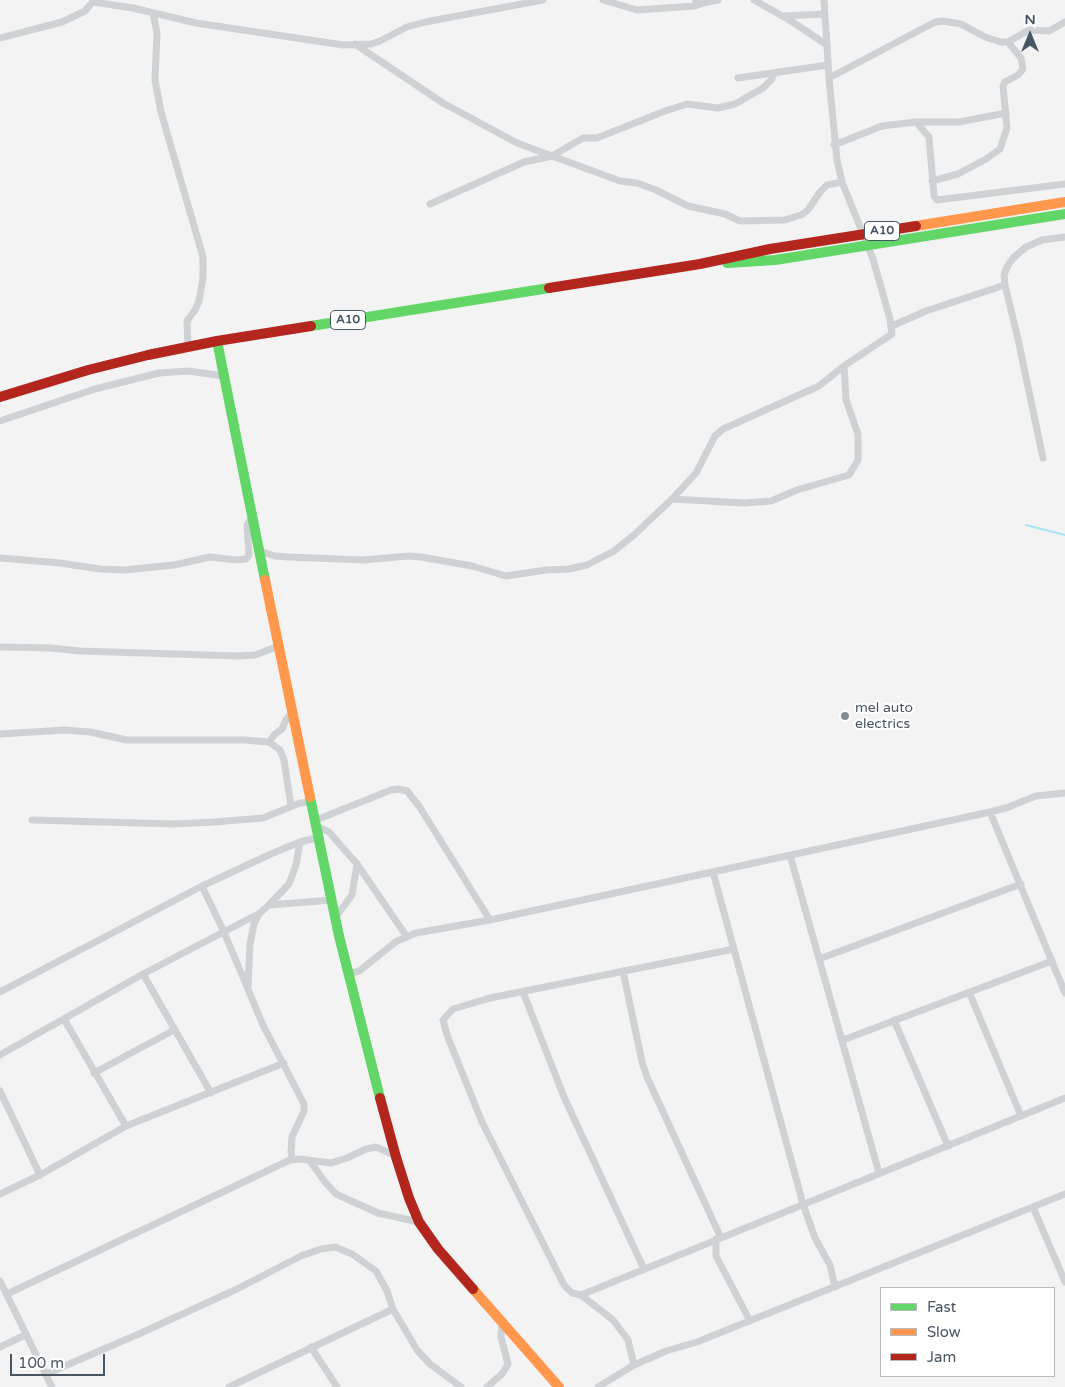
<!DOCTYPE html>
<html>
<head>
<meta charset="utf-8">
<style>
  body { margin:0 }
  #map { position:relative; width:1065px; height:1387px; overflow:hidden; background:#f3f3f3; font-family:"Varela Round",sans-serif }
  canvas { display:block }
  .legend { position:absolute; left:880px; top:1287px; width:175px; height:90px; box-sizing:border-box; background:#fff; border:1px solid #b5bbc0; margin:0; padding:6px 9px; list-style:none; font-size:15px; color:#475662 }
  .legend li { display:flex; align-items:center; gap:10px; height:25px }
  .legend b { width:25px; border:1px solid #b5bbc0 }
  .north { position:absolute; left:1005px; top:10px; width:50px; height:50px; -webkit-text-stroke:4px #fff; paint-order:stroke; rotate:0deg; font-size:14px; font-weight:700; line-height:20px; text-align:center; color:#475662 }
  .north::after { content:''; display:block; margin:auto; width:18px; height:22px; background:#475662; clip-path:polygon(50% 0,100% 100%,50% 72%,0 100%) }
  .scale { position:absolute; left:10px; top:1354px; width:95px; height:22px; box-sizing:border-box; border:2px solid #475662; border-top:0; padding-left:6px; font-size:15px; line-height:18px; white-space:nowrap; color:#475662; -webkit-text-stroke:4px #fff; paint-order:stroke }
</style>
</head>
<body>
<div id="map">
<canvas width="1065" height="1387"></canvas>
<ul class="legend">
<li><b style="height:6px;background:#63d668"></b>Fast</li>
<li><b style="height:6px;background:#ff974d"></b>Slow</li>
<li><b style="height:6px;background:#b3261e"></b>Jam</li>
</ul>
<div class="north">N</div>
<div class="scale">100 m</div>
</div>
<script>
const c = document.querySelector('canvas').getContext('2d');
c.lineJoin = 'round';
function shape(rows) {
  const path = new Path2D();
  for (const r of rows) {
    path.moveTo(r[0], r[1]);
    for (let i = 2; i < r.length; i += 2) path.lineTo(r[i], r[i + 1]);
  }
  return path;
}
function trace(path, color, width, dash) {
  c.strokeStyle = color;
  c.lineWidth = width;
  c.lineCap = dash ? 'butt' : 'round';
  c.setLineDash(dash || []);
  c.stroke(path);
}
function write(font, color, halo, rows, align = 'center') {
  c.font = font + ' "Varela Round",sans-serif';
  c.lineWidth = 4;
  c.setLineDash([]);
  c.textBaseline = 'middle';
  c.strokeStyle = halo;
  c.fillStyle = color;
  for (const [text, x, y, turn = 0] of rows) {
    c.save();
    c.translate(x, y);
    c.rotate((+turn || 0) * Math.PI / 180);
    c.textAlign = isNaN(turn) ? turn : align;
    if (halo) c.strokeText(text, 0, 0);
    c.fillText(text, 0, 0);
    c.restore();
  }
}
trace(shape([
  [1026,525,1065,535]
]), '#a7e6f6', 2);
trace(shape([
  [603,0,637,10,695,6,703,3],
  [696,0,703,3,718,0],
  [754,0,791,21,827,45],
  [93,2,133,8,196,23,343,45,371,44,380,41,407,27,425,22,543,0],
  [153,13,157,33,155,80,161,112,203,257,203,278,199,301,195,310,187,321,188,347],
  [783,16,825,14],
  [0,38,62,22,85,11,94,0],
  [355,44,443,103,517,143,620,181,637,183,656,190,688,206,725,214,740,221,785,220,801,215,808,210,820,192,827,185,842,182],
  [738,78,828,65],
  [829,78,935,22,943,21,961,24,985,37,1001,42,1008,42,1029,30,1049,31,1065,22],
  [916,122,929,137,934,196,937,200,1065,184],
  [834,145,882,126,916,122,959,122,1006,113],
  [932,181,958,174,986,159,1000,149,1007,128,1003,86,1005,82,1018,75,1023,69,1021,58,1008,42],
  [430,204,524,162,552,156,583,138,597,138,665,111,687,104,718,108,735,104,763,88,771,80,774,74],
  [892,326,926,311,1005,285],
  [0,421,95,389,159,373,188,371,224,376],
  [1043,458,1018,339,1005,285,1004,275,1007,267,1013,258,1026,247,1042,240,1065,237],
  [672,499,744,503,771,501,797,490,849,475,858,460,858,434,846,400,844,366],
  [259,551,275,556,289,557,363,560,409,556,421,557,472,566,506,576,546,570,569,569,587,565,614,551,634,535,672,499,696,473,715,436,723,429,819,386,844,366,892,334,890,319,873,259,842,182,837,160,829,78,824,0],
  [0,558,60,563,100,569,124,570,174,565,210,557,236,560,246,559,249,555,247,525,252,517],
  [0,647,51,648,80,651,238,656,255,655,279,646],
  [0,734,65,730,90,732,127,740,245,740,269,742,280,750,284,760,291,806],
  [269,742,275,734,282,729,286,720,293,711],
  [990,812,1065,993],
  [32,820,174,824,214,822,263,818,300,803,312,802],
  [316,820,391,790,398,789,407,791,419,806,490,920,416,933,397,941,359,971,348,974],
  [318,827,329,832,357,864,407,937],
  [790,855,879,1173],
  [713,872,803,1204,815,1238,830,1265,835,1287],
  [202,886,224,932,263,1025,304,1104,304,1111,292,1137,291,1151,292,1160],
  [269,905,332,900],
  [335,918,352,895,357,864],
  [490,920,990,812,1006,808,1036,796,1065,793],
  [819,959,1021,884],
  [623,971,642,1062,647,1077,721,1238],
  [143,974,211,1093],
  [248,986,250,944,254,924,259,914],
  [0,992,202,886,273,853,300,842,320,837],
  [523,992,564,1097,644,1269],
  [969,992,1021,1116],
  [64,1019,126,1126],
  [894,1020,948,1146],
  [843,1040,1052,961],
  [0,1055,143,974,260,913,269,905,289,884,296,865,300,842],
  [94,1073,174,1030],
  [0,1091,40,1175],
  [310,1161,325,1182,336,1194,378,1213,419,1222],
  [0,1194,40,1175,126,1126,284,1063],
  [1033,1207,1065,1282],
  [716,1239,716,1256,750,1321],
  [0,1281,52,1387],
  [7,1294,290,1160,299,1159,331,1163,347,1158,366,1149,376,1147,396,1156],
  [581,1295,1065,1098],
  [0,1347,25,1335],
  [311,1347,337,1387],
  [634,1365,628,1340,613,1320,581,1295,572,1293,564,1285,482,1122,447,1035,443,1020,453,1009,490,998,734,949],
  [46,1374,141,1333,237,1289,301,1256,321,1249,335,1247,352,1254,376,1271,387,1291,393,1309,417,1350,430,1364,461,1387],
  [229,1387,393,1309],
  [487,1387,502,1374,508,1364,501,1337,502,1321],
  [598,1387,634,1365,666,1351,697,1342,1065,1194]
]), '#ced2d4', 7);
trace(shape([
  [727,263,775,260,1065,214],
  [311,326,549,288],
  [217,341,265,580],
  [310,797,339,936,380,1098]
]), '#63d668', 10);
trace(shape([
  [916,226,1065,202],
  [265,580,310,797],
  [473,1289,559,1387]
]), '#ff974d', 10);
trace(shape([
  [549,288,700,264,770,249,916,226],
  [0,397,88,370,148,355,217,341,311,326],
  [380,1098,396,1157,409,1198,419,1222,438,1249,473,1289]
]), '#b3261e', 10);
for (const [x, y, r, color] of [
  [845,716,5,"#838d95"]
]) {
  const dot = new Path2D();
  dot.arc(x, y, r, 0, 2 * Math.PI);
  c.fillStyle = color;
  c.fill(dot);
  trace(dot, '#fff', 2);
}
for (const [x, y, w] of [
  [882,231,35],
  [348,320,35]
]) {
  const box = new Path2D();
  box.roundRect(x - w / 2, y - 9.5, w, 19, 4);
  c.fillStyle = '#fff';
  c.fill(box);
  trace(box, '#475662', 1);
}
write('bold 12px', '#475662', null, [
  ["A10",882,231],
  ["A10",348,320]
]);
write('14px', '#475662', '#fff', [
  ["mel auto",855,708],
  ["electrics",855,724]
], 'left');
</script>
</body>
</html>
